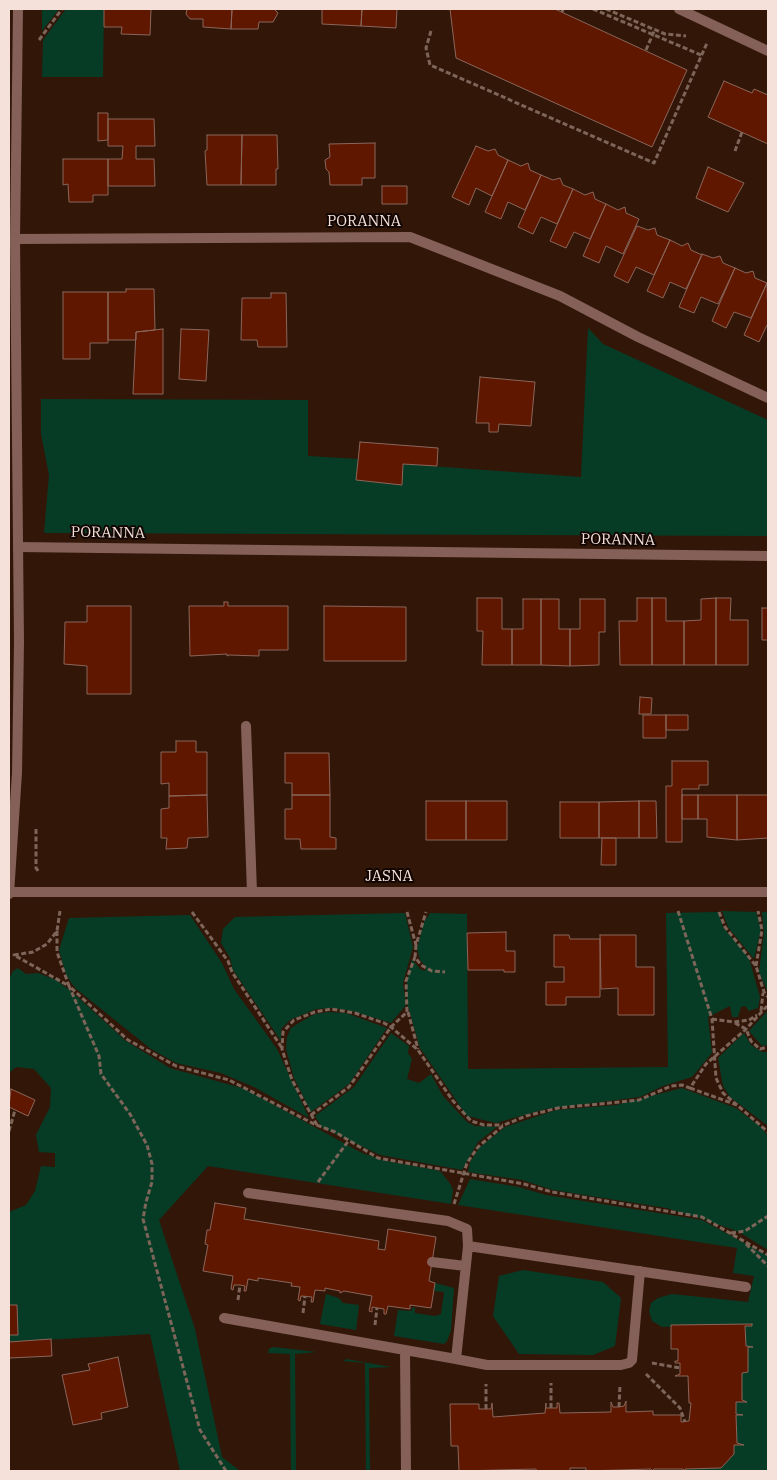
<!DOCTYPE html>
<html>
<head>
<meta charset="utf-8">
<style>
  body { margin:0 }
  #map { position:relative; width:777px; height:1480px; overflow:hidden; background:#321709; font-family:"IBM Plex Serif",serif }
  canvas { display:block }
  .frame { position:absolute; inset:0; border:10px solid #f5e1d9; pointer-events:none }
</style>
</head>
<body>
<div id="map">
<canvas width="777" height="1480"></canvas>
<div class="frame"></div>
</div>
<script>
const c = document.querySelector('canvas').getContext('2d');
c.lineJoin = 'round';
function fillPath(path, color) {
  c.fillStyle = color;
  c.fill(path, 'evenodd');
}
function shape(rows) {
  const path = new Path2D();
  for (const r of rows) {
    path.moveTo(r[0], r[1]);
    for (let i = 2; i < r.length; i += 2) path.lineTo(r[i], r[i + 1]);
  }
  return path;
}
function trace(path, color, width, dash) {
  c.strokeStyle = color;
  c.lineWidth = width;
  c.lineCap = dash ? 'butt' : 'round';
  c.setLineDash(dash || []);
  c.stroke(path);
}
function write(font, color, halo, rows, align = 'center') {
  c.font = font + ' "IBM Plex Serif",serif';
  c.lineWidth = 4;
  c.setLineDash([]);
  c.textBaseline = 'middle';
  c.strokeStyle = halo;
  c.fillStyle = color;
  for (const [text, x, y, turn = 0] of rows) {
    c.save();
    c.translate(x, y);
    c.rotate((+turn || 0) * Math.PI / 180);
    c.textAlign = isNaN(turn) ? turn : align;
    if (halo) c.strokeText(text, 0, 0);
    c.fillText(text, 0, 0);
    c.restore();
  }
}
fillPath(shape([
  [42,9,59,9,42,31],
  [66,9,104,9,103,77,42,77,43,40],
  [588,328,603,344,768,420,768,536,44,533,49,475,41,434,41,399,308,400,308,456,358,459,357,480,402,485,403,464,581,477],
  [722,911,756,912,761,929,754,959,728,927],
  [718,912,723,927,749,958,760,997,758,1008,749,1011,745,1006,741,1007,738,1017,732,1017,730,1006,708,1017,712,1053,692,1077,663,1086,640,1097,546,1109,496,1123,467,1116,420,1048,407,1003,407,981,412,959,420,969,425,971,426,967,420,960,417,949,424,922,430,913,467,914,468,1069,668,1067,666,913],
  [762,912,768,912,768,993,759,972,764,933],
  [405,913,413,947,403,983,406,1005,391,1023,352,1011,332,1008,316,1009,290,1020,281,1029,281,1041,233,970,230,958,221,943,223,929,235,917],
  [190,915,222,963,234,989,277,1049,309,1118,254,1087,221,1073,176,1063,151,1049,75,988,66,975,59,950,69,918],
  [18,968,26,974,38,973,56,980,71,991,126,1041,170,1068,245,1089,362,1153,386,1161,436,1170,441,1172,451,1185,453,1190,451,1204,208,1166,159,1220,195,1329,222,1457,240,1471,180,1471,150,1334,9,1342,9,1335,18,1335,17,1305,9,1305,9,1212,26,1205,35,1191,41,1166,55,1167,55,1153,39,1152,36,1135,50,1107,51,1088,34,1069,16,1067,9,1073,9,979,13,971],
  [768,1010,768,1045,762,1046,749,1031],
  [329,1012,346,1013,387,1028,349,1084,311,1112,294,1078,286,1049,287,1037,291,1028,302,1021,315,1014],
  [391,1033,409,1046,408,1053,412,1059,407,1079,419,1083,431,1074,443,1096,467,1122,475,1126,497,1127,478,1142,462,1170,380,1155,319,1126,320,1124,315,1116,354,1087],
  [744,1033,751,1045,762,1052,768,1052,768,1126,730,1097,723,1086,718,1058],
  [682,1088,736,1108,761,1127,768,1136,768,1250,739,1232,703,1219,666,1208,553,1190,522,1180,468,1172,470,1162,479,1148,505,1127,556,1110,616,1105],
  [470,1179,519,1187,546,1195,702,1220,768,1256,768,1471,685,1471,685,1469,721,1468,734,1454,734,1445,744,1445,737,1443,736,1415,743,1415,736,1414,736,1402,747,1402,742,1400,742,1373,748,1372,748,1347,753,1347,746,1346,745,1326,752,1324,662,1327,652,1321,649,1311,651,1303,658,1298,672,1294,748,1302,754,1276,733,1273,737,1248,458,1205],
  [523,1270,603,1282,621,1298,615,1346,593,1355,519,1354,493,1316,499,1276],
  [435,1283,454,1288,451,1331,447,1341,444,1344,394,1336,398,1310,411,1311,413,1307,415,1308,415,1313,435,1316,441,1314,444,1292,434,1291],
  [326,1294,339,1298,343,1303,359,1305,356,1330,320,1324],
  [273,1347,317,1352,295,1354,296,1471,291,1471,290,1354,268,1353,269,1349],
  [346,1359,391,1367,369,1368,370,1471,366,1471,365,1363,343,1361]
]), '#063c26');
const building = shape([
  [104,9,151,9,150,35,121,34,122,27,104,27,104,9],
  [187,9,232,9,231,29,203,27,203,19,190,19,186,14,187,9],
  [232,9,274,9,278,13,273,22,259,22,258,29,231,29,232,9],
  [322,9,362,9,361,26,322,24,322,9],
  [362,9,397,9,396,28,361,26,362,9],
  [450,9,555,9,687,70,652,147,456,58,450,9],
  [724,81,752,93,754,89,768,95,768,144,708,117,724,81],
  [98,113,108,113,108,140,98,141,98,113],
  [108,119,154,119,155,146,136,146,136,159,154,159,155,186,108,186,108,159,122,159,123,146,108,146,108,119],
  [207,135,242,135,241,185,207,185,205,151,207,150,207,135],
  [242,135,277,135,278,169,276,169,276,185,241,185,242,135],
  [375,143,375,178,362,178,362,185,330,185,329,172,326,169,325,160,330,157,329,144,375,143],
  [476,146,488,151,495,149,498,155,508,160,492,196,476,188,469,205,452,197,476,146],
  [63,159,108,159,108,195,93,195,93,202,69,202,68,184,63,185,63,159],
  [508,160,521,166,528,163,530,170,541,175,525,210,508,202,501,219,485,212,508,160],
  [708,167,744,183,728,212,696,198,708,167],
  [541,175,553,180,560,178,563,185,573,189,557,224,541,217,533,234,518,227,541,175],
  [382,186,407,186,407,204,382,204,382,186],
  [573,189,585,195,593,192,595,199,606,204,590,239,574,232,566,248,550,241,573,189],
  [606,204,618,210,625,207,626,213,639,219,623,254,606,246,599,263,583,256,606,204],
  [637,226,648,230,655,228,657,235,670,240,654,275,636,267,628,283,614,276,637,226],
  [670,240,682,246,688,243,691,250,702,255,686,289,670,282,663,298,647,291,670,240],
  [702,254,713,258,720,256,723,263,735,268,718,304,701,297,694,313,679,307,702,254],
  [735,268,746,273,753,271,755,278,767,283,751,318,734,312,726,328,712,321,735,268],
  [767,283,768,326,767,325,759,342,744,335,767,283],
  [126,289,154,289,155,330,136,332,136,340,108,340,108,292,126,292,126,289],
  [63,292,108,292,108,343,90,343,90,359,63,359,63,292],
  [271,293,286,293,287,347,258,347,257,340,241,340,242,298,271,298,271,293],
  [163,329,163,394,133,394,136,332,163,329],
  [181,329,209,330,206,381,179,379,181,329],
  [480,377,535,382,531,426,499,424,498,432,489,432,489,423,476,423,480,377],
  [360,442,438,448,437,466,403,464,402,485,356,480,360,442],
  [477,598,502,598,502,629,512,629,512,665,482,665,483,631,477,631,477,598],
  [637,598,652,598,652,665,620,665,619,621,637,621,637,598],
  [652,598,666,598,666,621,684,621,684,665,652,665,652,598],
  [716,598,731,598,730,620,748,620,748,665,716,665,716,598],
  [716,598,716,665,684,665,684,621,701,620,701,599,716,598],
  [523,599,541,599,541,665,512,665,512,629,523,629,523,599],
  [541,599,559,599,559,629,570,629,570,666,541,665,541,599],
  [580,599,605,599,605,632,599,632,599,665,570,666,570,629,580,629,580,599],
  [224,602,228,602,228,606,288,606,288,650,259,650,259,656,229,655,227,656,227,654,190,656,189,606,224,606,224,602],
  [87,606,131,606,131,694,87,694,87,666,64,664,65,622,87,622,87,606],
  [324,606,406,607,406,661,324,661,324,606],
  [762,608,768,608,768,640,762,640,762,608],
  [640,697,652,698,651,714,639,714,640,697],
  [643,715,666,715,666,738,643,738,643,715],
  [666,715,688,715,688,730,666,730,666,715],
  [176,741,196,741,196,752,207,752,207,795,169,796,169,783,161,784,161,752,176,752,176,741],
  [285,753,329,753,330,795,292,795,292,783,285,783,285,753],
  [672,761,708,761,708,785,699,785,699,789,682,789,682,842,666,842,666,786,672,786,672,761],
  [207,795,208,837,188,838,187,848,166,849,167,838,161,838,161,809,169,808,169,796,207,795],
  [292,795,330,795,330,837,336,838,336,849,301,849,300,839,285,839,285,809,292,809,292,795],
  [682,795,698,795,698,819,682,819,682,795],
  [698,795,737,795,737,840,707,837,707,819,698,819,698,795],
  [737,795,768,795,768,838,737,840,737,795],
  [426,801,466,801,466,840,426,840,426,801],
  [466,801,507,801,507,840,466,840,466,801],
  [639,801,656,801,657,838,639,838,639,801],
  [639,801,639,838,599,838,599,802,639,801],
  [560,802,599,802,599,838,560,838,560,802],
  [602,838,616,838,616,865,601,865,602,838],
  [506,932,506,951,515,951,515,972,504,972,504,970,468,970,467,933,506,932],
  [554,935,569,935,570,939,600,939,600,997,566,997,566,1005,546,1005,546,982,564,982,564,967,554,967,554,935],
  [600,935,636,935,636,967,654,967,654,1015,618,1015,618,988,601,989,600,935],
  [11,1089,35,1100,28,1116,9,1107,11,1089],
  [215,1203,246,1208,244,1219,379,1241,378,1249,385,1250,388,1229,436,1237,429,1281,435,1283,431,1308,410,1305,410,1309,388,1306,386,1314,384,1314,384,1309,372,1307,372,1312,369,1311,372,1296,344,1291,340,1293,340,1291,325,1288,325,1291,315,1290,313,1302,311,1302,312,1297,301,1296,300,1301,298,1300,300,1287,291,1286,292,1283,258,1278,258,1281,248,1279,246,1291,244,1291,245,1286,240,1285,234,1285,233,1290,231,1289,233,1276,203,1271,208,1245,205,1244,207,1230,210,1230,215,1203],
  [9,1305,17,1305,18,1335,9,1335,9,1305],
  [752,1324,752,1326,745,1326,746,1346,753,1347,748,1347,748,1372,742,1373,742,1400,747,1402,736,1402,736,1414,743,1415,736,1415,737,1443,744,1445,734,1445,734,1454,721,1468,685,1469,685,1471,683,1469,654,1469,652,1471,651,1469,586,1471,586,1468,570,1468,570,1471,537,1471,536,1469,459,1471,458,1446,451,1446,450,1404,479,1404,479,1409,491,1409,492,1403,493,1417,545,1413,546,1403,546,1408,557,1408,557,1403,559,1403,560,1413,611,1412,611,1402,613,1407,619,1407,624,1406,626,1401,626,1412,653,1411,653,1415,681,1415,681,1422,689,1421,691,1403,689,1403,688,1376,675,1376,680,1374,680,1363,675,1363,675,1361,678,1361,678,1349,671,1349,671,1325,752,1324],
  [51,1339,52,1356,9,1358,9,1342,51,1339],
  [118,1357,128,1407,101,1413,102,1419,73,1425,62,1375,90,1370,88,1364,118,1357]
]);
fillPath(building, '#5f1700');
trace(building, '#8a665b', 1);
trace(shape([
  [593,9,701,55],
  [606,9,665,34,686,36],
  [562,12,563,9],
  [431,31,426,48,430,65,654,163,707,43],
  [39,40,62,9],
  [646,50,655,29],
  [735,151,742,132],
  [36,829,36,868,39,872],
  [678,911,712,1019,716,1078,723,1093,737,1105],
  [192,912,228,961,232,972,282,1048],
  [407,912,416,945,426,912],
  [719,912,725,927,756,966,764,992,768,997],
  [57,931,57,952,69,986,14,955,33,952,47,944,57,931,60,911],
  [416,945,415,957,421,965,432,971,445,972],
  [756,966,762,930,758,911],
  [761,1011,763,993],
  [408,1012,418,1049],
  [712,1019,734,1022,749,1020,757,1015],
  [735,1023,746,1029,751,1041,760,1049,768,1047],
  [690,1088,737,1105,768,1132],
  [311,1115,349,1087,391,1027,407,1012,406,981,415,957],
  [317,1125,292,1080,282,1049,283,1032,294,1020,315,1012,331,1009,355,1013,384,1023,391,1027,418,1050,453,1101,471,1121,484,1125,503,1125],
  [9,1131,15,1110],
  [318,1182,349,1140],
  [454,1204,467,1163,478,1147,504,1125,526,1116,558,1108,639,1100,671,1086,682,1085,690,1088,706,1064,746,1029,768,1005],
  [731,1233,745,1231,768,1216],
  [746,1244,768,1266],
  [238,1300,240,1285],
  [303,1313,305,1296],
  [375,1325,377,1308],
  [652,1363,680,1368],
  [646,1374,680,1408,685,1422],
  [619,1407,620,1385],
  [551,1408,551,1383],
  [486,1409,486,1384],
  [226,1471,200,1430,143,1219,146,1202,152,1182,152,1164,147,1145,130,1114,101,1074,99,1056,69,986,128,1040,176,1066,229,1080,314,1124,335,1132,378,1158,524,1184,552,1192,702,1217,768,1255]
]), '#7d6559', 3, [5, 2.5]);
trace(shape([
  [679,9,768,51],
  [15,239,410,237,560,296,638,337,768,398],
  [18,547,768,556],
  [246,726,252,892],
  [9,892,768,892],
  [248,1193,448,1221,467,1229,468,1246],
  [432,1262,465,1266],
  [224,1318,456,1359,468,1246,746,1287],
  [405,1350,406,1471],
  [456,1359,487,1365,621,1365,629,1363,632,1360,640,1271]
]), '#846058', 10);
trace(shape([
  [9,894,17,773,19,642,15,239,18,9]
]), '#846058', 10);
write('15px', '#f5e1d9', '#120603', [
  ["PORANNA",364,222],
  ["PORANNA",108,533,1],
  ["PORANNA",618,540,1],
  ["JASNA",389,877]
]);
</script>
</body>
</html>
